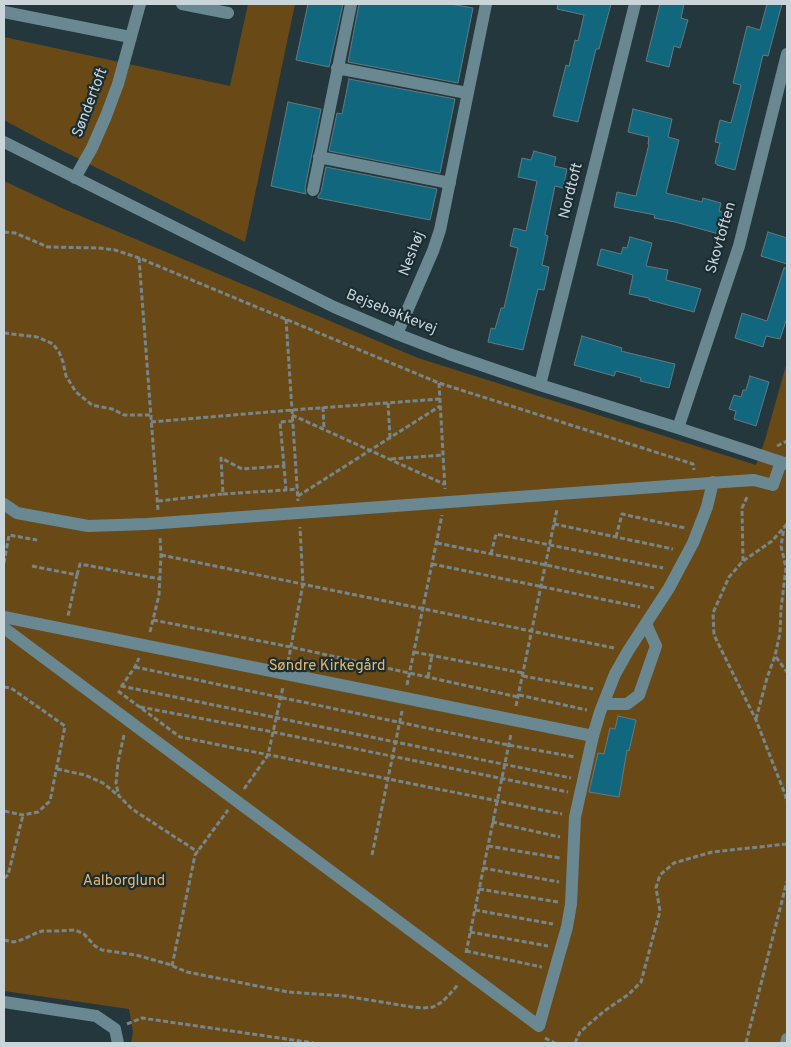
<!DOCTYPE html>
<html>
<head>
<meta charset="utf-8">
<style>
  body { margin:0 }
  #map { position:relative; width:791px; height:1047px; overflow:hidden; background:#24373d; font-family:Overpass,sans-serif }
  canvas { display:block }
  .frame { position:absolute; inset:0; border:5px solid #cad5d9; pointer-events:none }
</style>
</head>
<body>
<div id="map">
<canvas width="791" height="1047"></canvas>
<div class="frame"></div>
</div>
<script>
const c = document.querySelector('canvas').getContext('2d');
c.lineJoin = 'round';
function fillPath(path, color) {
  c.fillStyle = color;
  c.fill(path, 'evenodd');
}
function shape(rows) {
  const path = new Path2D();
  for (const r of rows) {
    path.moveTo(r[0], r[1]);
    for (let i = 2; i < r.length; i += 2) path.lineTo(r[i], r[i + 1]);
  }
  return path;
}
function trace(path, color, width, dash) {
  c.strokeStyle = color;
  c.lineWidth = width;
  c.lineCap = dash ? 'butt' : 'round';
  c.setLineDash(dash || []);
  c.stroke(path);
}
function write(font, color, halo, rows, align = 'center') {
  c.font = font + ' Overpass,sans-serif';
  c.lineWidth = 4.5;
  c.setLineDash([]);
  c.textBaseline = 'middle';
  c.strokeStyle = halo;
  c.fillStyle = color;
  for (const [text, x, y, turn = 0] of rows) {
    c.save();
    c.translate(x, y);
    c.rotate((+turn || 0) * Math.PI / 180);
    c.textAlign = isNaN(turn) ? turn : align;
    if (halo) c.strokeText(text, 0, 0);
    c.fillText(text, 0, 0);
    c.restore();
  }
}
fillPath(shape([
  [248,4,295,4,245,242,41,140,4,120,4,37,230,86],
  [4,181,64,209,418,358,756,465,765,440,787,362,787,1043,131,1043,133,1032,129,1009,4,991]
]), '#694a16');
const building = shape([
  [308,4,343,4,329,67,296,60,308,4],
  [359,4,451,4,473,8,458,83,348,62,359,4],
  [558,4,611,4,599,49,596,49,578,122,553,116,566,65,569,66,575,40,578,41,584,15,557,9,558,4],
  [660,4,684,4,681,18,688,20,680,48,674,46,669,67,646,61,660,4],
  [767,4,782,4,768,56,763,55,735,170,717,165,717,164,715,163,720,143,715,142,720,120,731,123,741,85,733,83,747,26,760,30,767,4],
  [349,79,455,99,440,173,329,151,337,113,342,114,349,79],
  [288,102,321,109,305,188,306,194,271,186,288,102],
  [633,109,672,119,668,137,679,140,666,193,702,202,703,198,721,203,719,211,725,213,719,234,675,222,654,218,655,215,614,207,617,192,636,196,649,144,648,144,649,137,628,132,633,109],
  [534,151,556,157,554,166,567,169,563,188,555,186,545,235,548,236,542,265,549,267,544,290,538,289,523,350,488,342,491,328,495,329,501,308,504,308,518,248,510,246,514,228,526,231,537,181,518,177,522,158,531,160,534,151],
  [326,167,437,189,430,220,318,198,318,196,321,192,326,167],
  [768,232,787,238,787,264,761,256,768,232],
  [630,237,652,243,646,266,668,270,666,280,701,289,694,312,649,300,649,298,629,294,633,275,597,265,601,249,621,254,623,247,627,248,630,237],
  [784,268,787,268,787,318,780,339,766,336,763,347,735,338,742,313,767,321,784,268],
  [582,336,622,348,621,351,675,364,669,388,640,381,641,378,616,371,614,376,574,365,582,336],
  [750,376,769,382,756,426,734,419,736,411,729,409,734,395,741,397,743,390,746,390,750,376],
  [618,716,636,720,629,751,627,750,619,797,589,792,598,753,604,754,610,728,615,729,618,716]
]);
fillPath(building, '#11687e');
trace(building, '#647980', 1);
trace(shape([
  [4,232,15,233,48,247,99,248,115,250,139,258,439,383,693,464,694,470],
  [139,258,158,510],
  [286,319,298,501],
  [4,333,37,337,53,344,59,352,63,362,66,376,76,392,92,405,112,409,124,415,151,415],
  [439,383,445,489],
  [388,403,390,437],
  [323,407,324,429],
  [292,415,444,484],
  [151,422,292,410,440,399],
  [777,446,787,441],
  [391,459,443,455],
  [284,466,280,422,293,421],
  [223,494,286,490],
  [298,496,440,406],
  [158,501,223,494,221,458,242,469,284,466,286,490,298,489],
  [554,524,673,549],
  [787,524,772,541,743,561,729,577,713,613,714,635,756,720,785,794,787,802],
  [616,537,622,514,685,528],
  [437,543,546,565,654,588],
  [491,554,496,534,663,568],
  [161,555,614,648],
  [743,561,742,508,748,495],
  [4,563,9,535,37,540],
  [432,564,640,607],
  [32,566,77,575,68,616],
  [77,575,80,564,160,579],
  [153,620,291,647,518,697],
  [150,632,159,595,161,555,160,537],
  [414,652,523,673],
  [776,657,787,672],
  [288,662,303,584,300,527],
  [135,667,508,745,575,757],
  [523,676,593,689],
  [428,677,432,655],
  [407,685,442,515],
  [121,686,571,778],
  [4,687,11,688,65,726,50,801,38,812,23,815,4,811],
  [121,687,135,667,139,658],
  [118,691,180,737,562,814],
  [519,695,587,710],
  [516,706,557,509],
  [140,707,273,732,568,792],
  [756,719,767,678,775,656,780,633,781,609,786,568,781,546,784,528],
  [124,735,118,762,116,784,119,796,132,809,198,852],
  [57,769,85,775,103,783,119,796],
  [244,789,268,755,283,687],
  [492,822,560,837],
  [488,846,560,858],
  [372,855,402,711],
  [483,868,559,882],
  [4,878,8,875,23,815],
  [479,889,558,902],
  [475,910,553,924],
  [470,932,548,946],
  [4,940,14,942,24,939,34,934,42,931,59,931,75,930,84,934,95,946,102,950,136,955,168,964,187,972,288,992,345,996,412,1007,423,1008,433,1007,442,1002,448,996,456,987,458,983],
  [466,951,542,967],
  [466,953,511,734],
  [172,966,195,855,228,810],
  [127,1024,142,1018,314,1043],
  [545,1038,555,1043],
  [575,1043,580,1032,603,1012,629,994,641,982,660,911,656,888,660,875,674,863,712,852,787,844],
  [746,1043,787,881]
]), '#77868b', 3, [5, 2.5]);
trace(shape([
  [182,4,228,13],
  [4,12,130,37],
  [337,68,467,93],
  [4,142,334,307,397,334,449,354,540,385,678,428,787,464],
  [319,157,450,183],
  [75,178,92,148,106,116,118,84,140,4],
  [313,190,351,4],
  [397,334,433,251,440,230,486,4],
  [540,385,635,4],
  [678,428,739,246,787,54],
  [4,504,17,513,88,526,147,524,724,482,754,480,773,485,781,462],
  [4,617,593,736],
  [4,628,539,1026,567,927,571,904,575,817,593,736,600,712,615,674,628,651,669,588,693,543,707,507,713,482],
  [603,704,627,704,639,695,656,646,646,624],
  [4,1002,96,1016,115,1029,118,1043],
  [786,1043,787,1039]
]), '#6a8892', 12);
write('15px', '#cad5d9', '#1a2d33', [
  ["Søndertoft",91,103,-69],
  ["Nordtoft",572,191,-76],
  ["Skovtoften",722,238,-74],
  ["Neshøj",413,254,-69],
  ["Bejsebakkevej",391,313,22]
]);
write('15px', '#e9b667', '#1a2d33', [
  ["Søndre Kirkegård",327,667],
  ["Aalborglund",124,882]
]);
</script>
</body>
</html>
